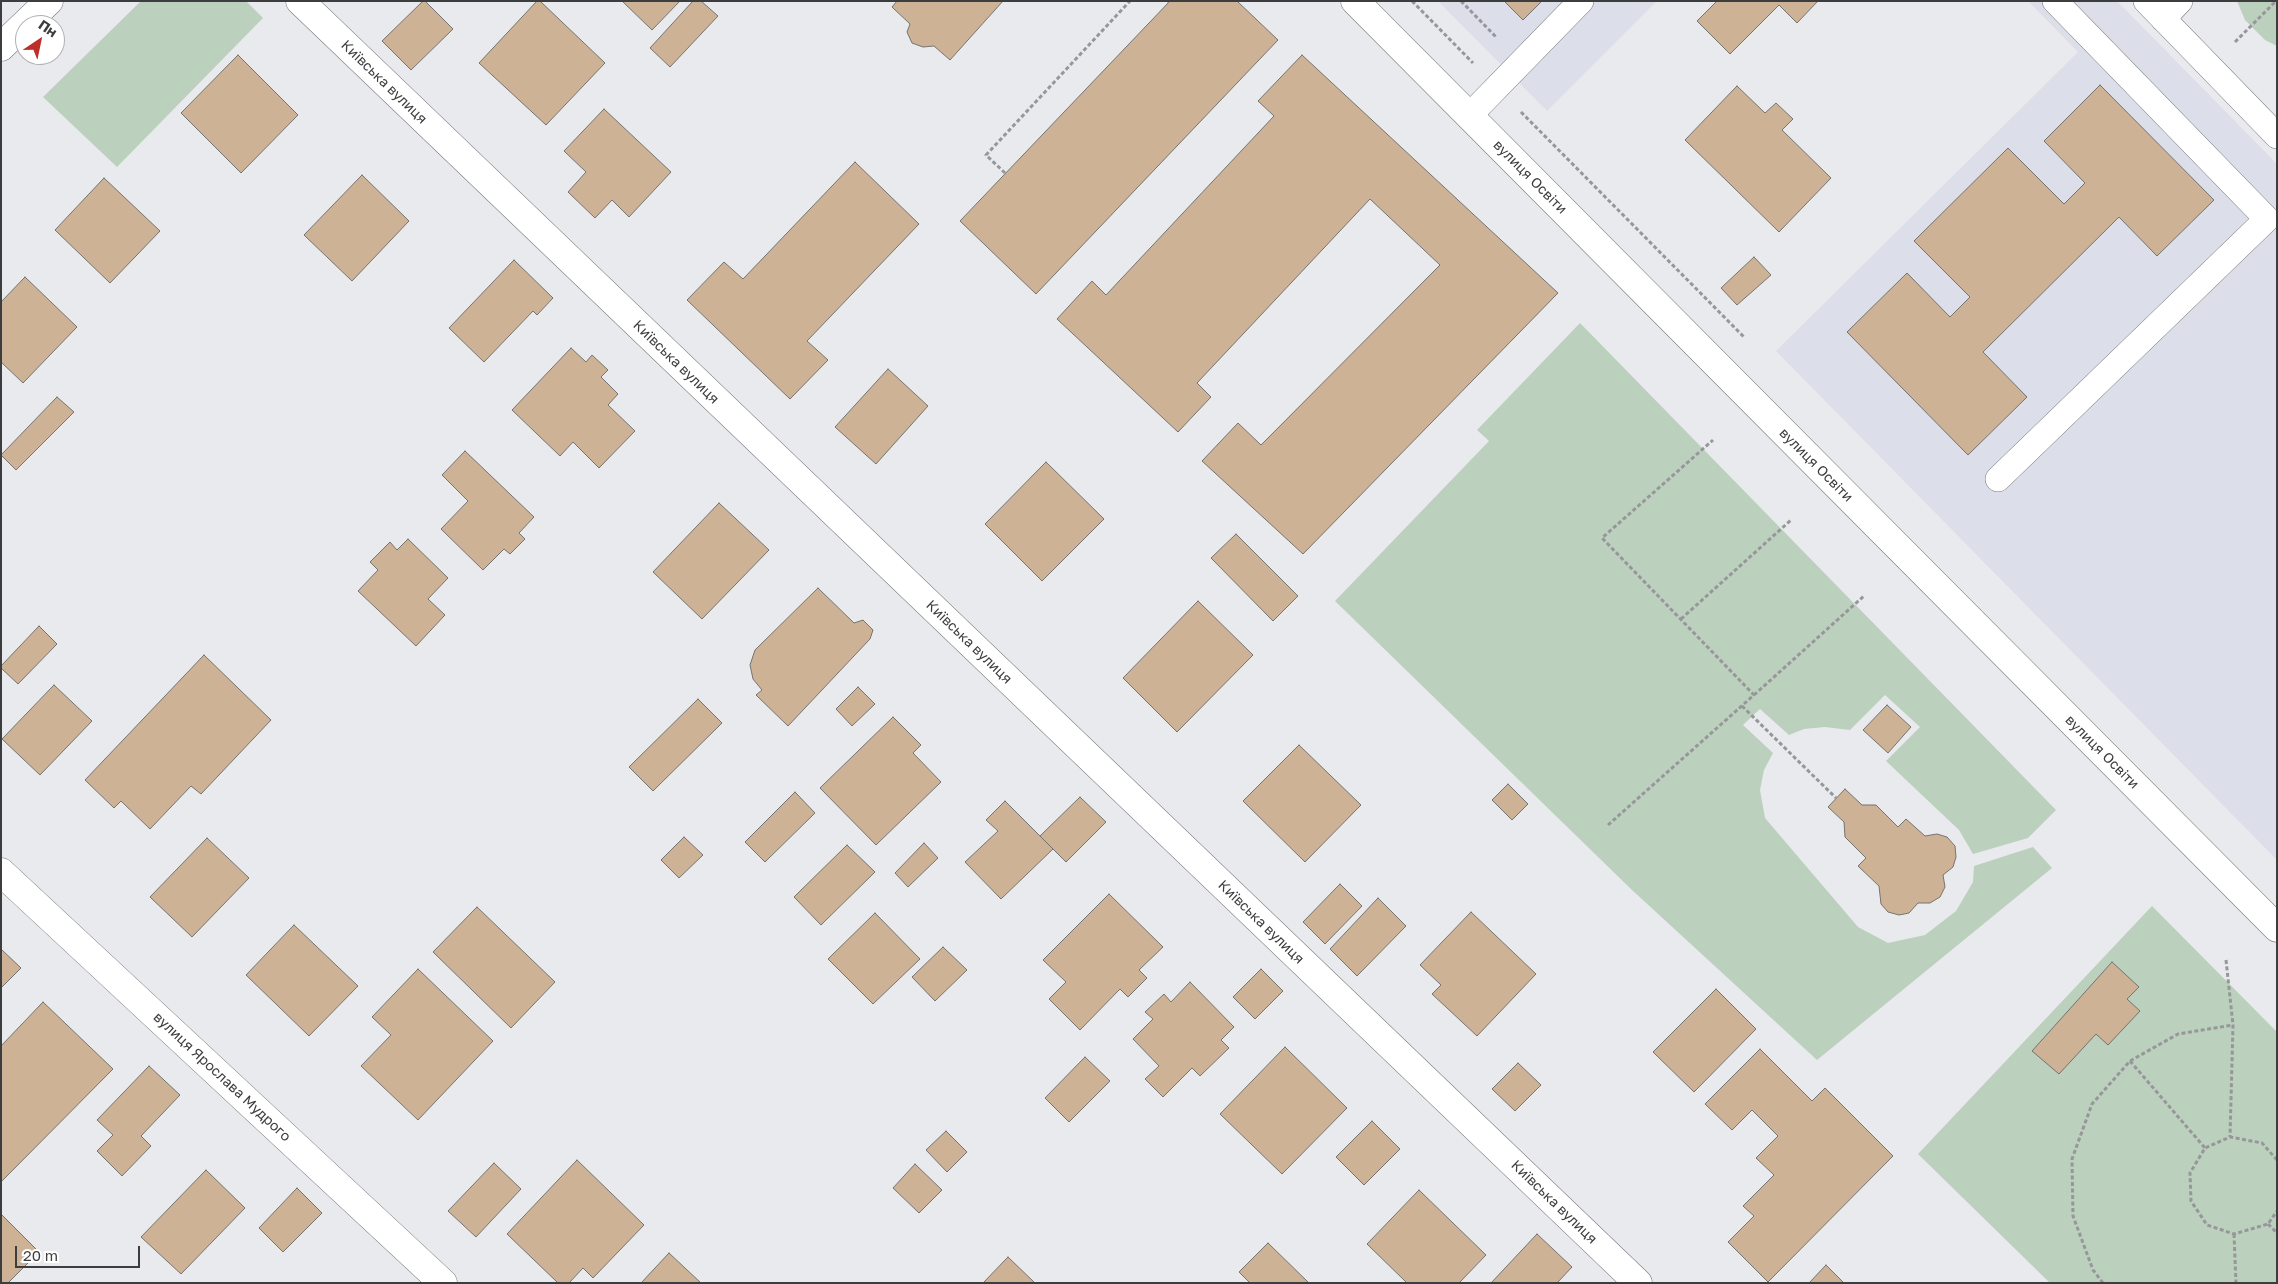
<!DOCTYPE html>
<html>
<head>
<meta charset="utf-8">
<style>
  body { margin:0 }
  #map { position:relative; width:2278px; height:1284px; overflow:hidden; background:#e9eaed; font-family:"Golos Text",sans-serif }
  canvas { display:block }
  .frame { position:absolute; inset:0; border:2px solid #3c3d3e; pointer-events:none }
  .north { position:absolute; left:15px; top:15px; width:50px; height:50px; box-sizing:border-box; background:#fff; border:1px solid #b1b1b2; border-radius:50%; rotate:34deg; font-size:14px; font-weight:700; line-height:20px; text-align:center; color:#3c3d3e }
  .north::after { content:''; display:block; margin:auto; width:18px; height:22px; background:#bd2f27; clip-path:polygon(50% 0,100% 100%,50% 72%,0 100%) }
  .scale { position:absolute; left:15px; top:1246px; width:125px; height:22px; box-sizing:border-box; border:2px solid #3c3d3e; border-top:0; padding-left:6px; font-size:15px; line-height:18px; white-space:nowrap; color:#3c3d3e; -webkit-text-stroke:4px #fff; paint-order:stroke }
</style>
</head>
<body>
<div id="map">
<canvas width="2278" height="1284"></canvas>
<div class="frame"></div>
<div class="north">Пн</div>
<div class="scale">20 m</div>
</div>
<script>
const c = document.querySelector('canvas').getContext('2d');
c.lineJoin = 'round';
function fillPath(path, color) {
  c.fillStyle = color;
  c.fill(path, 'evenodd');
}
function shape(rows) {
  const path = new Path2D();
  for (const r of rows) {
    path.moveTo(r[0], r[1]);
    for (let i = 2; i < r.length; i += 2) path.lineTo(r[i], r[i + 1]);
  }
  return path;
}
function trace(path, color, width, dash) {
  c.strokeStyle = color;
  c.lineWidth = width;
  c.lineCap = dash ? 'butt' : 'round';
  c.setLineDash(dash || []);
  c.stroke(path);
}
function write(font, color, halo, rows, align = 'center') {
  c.font = font + ' "Golos Text",sans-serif';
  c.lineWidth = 4.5;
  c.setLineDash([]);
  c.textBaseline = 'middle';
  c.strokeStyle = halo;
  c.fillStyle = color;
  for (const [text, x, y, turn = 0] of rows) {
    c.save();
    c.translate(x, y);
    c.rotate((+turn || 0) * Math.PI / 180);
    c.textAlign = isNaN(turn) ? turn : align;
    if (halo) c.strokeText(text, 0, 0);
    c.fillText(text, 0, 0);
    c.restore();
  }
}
fillPath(shape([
  [1438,1,1657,1,1547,111],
  [2028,1,2117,1,2277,164,2277,860,1776,351,2078,52]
]), '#dcdfe9');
fillPath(shape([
  [141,1,246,1,263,18,117,167,43,97],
  [2237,1,2277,1,2277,46,2265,40,2245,20],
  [1580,323,2056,810,2028,838,1973,854,1959,830,1886,761,1920,727,1885,695,1850,730,1825,727,1804,729,1789,735,1760,709,1743,725,1773,753,1764,770,1760,790,1765,818,1858,927,1888,943,1925,935,1956,911,1973,882,1974,866,2033,847,2052,868,1817,1060,1632,890,1335,601,1489,441,1477,430],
  [2152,906,2277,1032,2277,1283,2050,1283,1918,1154]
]), '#bcd0be');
const building = shape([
  [423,1,425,1,453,29,411,70,382,41,423,1],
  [537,1,540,1,605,63,546,125,479,63,537,1],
  [622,1,680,1,652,30,622,1],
  [693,1,701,1,718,16,670,67,650,48,693,1],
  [897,1,1003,1,950,60,934,46,923,47,912,43,907,32,910,24,892,7,897,1],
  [1237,1,1278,40,1036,294,960,221,1170,1,1237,1],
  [1504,1,1542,1,1523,20,1504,1],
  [1717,1,1818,1,1797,23,1779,5,1730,54,1697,21,1717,1],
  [238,55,298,115,241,173,181,113,238,55],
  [1302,55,1558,293,1303,554,1202,461,1238,423,1261,445,1440,265,1370,199,1197,383,1211,397,1178,432,1057,319,1092,281,1106,295,1274,116,1258,101,1302,55],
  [2100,85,2214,200,2157,256,2119,217,1983,352,2027,397,1968,455,1847,332,1907,273,1950,317,1970,297,1914,241,2008,148,2064,204,2085,183,2044,141,2100,85],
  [1737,86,1765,113,1776,103,1793,119,1782,130,1831,178,1779,232,1685,140,1737,86],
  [604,109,671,172,629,217,612,200,595,218,568,192,586,172,564,151,604,109],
  [855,162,919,224,807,341,828,360,790,399,687,300,724,262,743,279,855,162],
  [362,175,409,221,352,281,304,235,362,175],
  [104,178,160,231,110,283,55,230,104,178],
  [1754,257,1771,275,1737,305,1721,288,1754,257],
  [514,260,553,298,537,315,533,311,484,362,449,328,514,260],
  [25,277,77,327,23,383,1,362,1,302,25,277],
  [571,348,586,362,592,355,608,370,601,377,618,394,608,405,635,431,599,468,573,442,560,456,512,410,571,348],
  [888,369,928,406,876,464,835,427,888,369],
  [57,397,74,412,16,470,1,455,57,397],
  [465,451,534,517,519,533,525,539,510,554,504,549,483,570,441,529,468,501,442,475,465,451],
  [1046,462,1104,519,1042,581,985,524,1046,462],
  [719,503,769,550,702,619,653,572,719,503],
  [1236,534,1298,596,1273,621,1211,558,1236,534],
  [408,539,448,578,428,599,445,615,416,646,358,591,378,570,370,562,390,542,397,550,408,539],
  [818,588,854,623,863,620,873,630,870,639,788,726,756,695,762,690,753,679,750,665,755,650,818,588],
  [1198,601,1253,655,1177,732,1123,678,1198,601],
  [39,626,57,644,18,684,1,668,1,666,39,626],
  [204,655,271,720,201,794,191,786,150,829,121,801,114,808,85,780,204,655],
  [54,685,92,721,40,775,2,739,54,685],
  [858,687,875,704,852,726,836,709,858,687],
  [698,699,722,723,653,791,629,767,698,699],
  [1887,705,1911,727,1888,753,1863,730,1887,705],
  [893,717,921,745,913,753,941,782,876,845,820,788,893,717],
  [1299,745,1361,805,1305,862,1243,801,1299,745],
  [1508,784,1528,804,1512,820,1492,800,1508,784],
  [1845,789,1862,805,1876,805,1898,827,1906,819,1925,836,1937,834,1947,837,1955,846,1956,857,1953,867,1943,875,1945,887,1940,897,1930,903,1918,903,1909,913,1899,915,1888,912,1881,904,1879,886,1858,866,1866,858,1845,837,1844,822,1828,807,1845,789],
  [795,792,815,813,765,862,745,842,795,792],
  [1080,797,1106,822,1066,862,1040,836,1080,797],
  [1005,801,1053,849,1001,899,965,862,998,831,986,820,1005,801],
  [684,837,703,855,679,878,661,860,684,837],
  [207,838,249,878,192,937,150,897,207,838],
  [924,843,938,858,908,887,895,873,924,843],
  [847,845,875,872,821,925,794,897,847,845],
  [1340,884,1362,906,1325,944,1303,922,1340,884],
  [1109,894,1163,947,1139,970,1147,978,1128,997,1120,989,1080,1030,1049,999,1066,982,1043,960,1109,894],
  [1378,898,1406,926,1357,976,1330,949,1378,898],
  [477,907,555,982,511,1028,433,952,477,907],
  [1471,912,1536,974,1477,1036,1432,994,1441,985,1420,965,1471,912],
  [875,913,920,959,873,1004,828,959,875,913],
  [294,925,358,986,309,1036,246,975,294,925],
  [943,947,967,970,935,1001,912,977,943,947],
  [1,949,21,968,1,988,1,949],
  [2112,962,2139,987,2127,999,2140,1011,2108,1045,2096,1034,2059,1074,2032,1051,2112,962],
  [418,969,493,1041,418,1120,361,1066,391,1035,372,1017,418,969],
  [1261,969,1283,991,1255,1019,1233,997,1261,969],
  [1190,982,1234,1027,1221,1040,1229,1048,1200,1076,1192,1068,1163,1097,1145,1079,1159,1066,1133,1039,1153,1019,1145,1012,1164,994,1171,1002,1190,982],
  [1716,989,1756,1029,1694,1092,1653,1052,1716,989],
  [43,1002,113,1069,1,1182,1,1046,43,1002],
  [1285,1047,1347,1108,1282,1174,1220,1114,1285,1047],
  [1760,1049,1812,1101,1825,1088,1893,1156,1768,1282,1728,1242,1754,1216,1743,1206,1774,1175,1756,1158,1778,1136,1752,1110,1732,1130,1705,1104,1760,1049],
  [1085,1057,1110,1081,1069,1122,1045,1098,1085,1057],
  [1518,1063,1541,1085,1515,1111,1492,1089,1518,1063],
  [149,1066,180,1095,141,1136,151,1146,122,1176,97,1151,113,1135,97,1120,149,1066],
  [1372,1121,1400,1149,1364,1185,1336,1157,1372,1121],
  [946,1131,967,1152,947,1172,926,1150,946,1131],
  [577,1160,644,1225,593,1278,583,1268,569,1283,558,1283,507,1234,577,1160],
  [494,1163,521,1189,476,1237,448,1211,494,1163],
  [915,1164,942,1190,919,1213,893,1188,915,1164],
  [206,1170,245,1208,181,1274,141,1237,206,1170],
  [297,1188,322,1213,283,1252,259,1228,297,1188],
  [1419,1190,1486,1255,1459,1283,1407,1283,1367,1244,1419,1190],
  [1,1214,39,1252,8,1283,1,1283,1,1214],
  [1537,1234,1572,1267,1557,1283,1491,1283,1537,1234],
  [1268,1243,1309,1283,1250,1283,1239,1272,1268,1243],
  [669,1253,701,1283,641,1283,669,1253],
  [1008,1257,1035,1283,983,1283,1008,1257],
  [1826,1265,1844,1283,1809,1283,1826,1265]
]);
fillPath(building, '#cdb295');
trace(building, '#757371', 1);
const lane = shape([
  [2146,1,2277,136],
  [2163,19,2180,1],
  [1469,116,1581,1],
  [1998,479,2267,219,2055,1]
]);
const street = shape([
  [300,1,1638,1283],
  [1355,1,2277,928],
  [1,872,443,1283]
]);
const secondary = shape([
  [1,47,49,1]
]);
trace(lane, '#77777a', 26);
trace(street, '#77777a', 29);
trace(secondary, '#77777a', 29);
trace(shape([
  [1168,1,1169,2],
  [1412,1,1473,63],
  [1461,1,1497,38],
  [2235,42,2276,1],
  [1521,112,1744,337],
  [1005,173,986,155,1130,1],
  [1681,619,1791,520],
  [1754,695,1865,595],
  [1742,706,1836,798],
  [1608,825,1754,695,1602,538,1713,440],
  [2226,960,2233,1025,2230,1137],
  [2130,1061,2205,1148],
  [2277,1160,2262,1143,2230,1137,2205,1148,2190,1173,2191,1201,2207,1225,2234,1234,2268,1224,2277,1211],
  [2268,1224,2277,1233],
  [2234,1234,2236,1283],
  [2103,1283,2093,1270,2073,1216,2072,1159,2092,1104,2130,1061,2178,1034,2233,1025]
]), '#969799', 3, [4, 2.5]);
trace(lane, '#fff', 25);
trace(street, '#fff', 28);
trace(secondary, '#fff', 28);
write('14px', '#3c3d3e', '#fff', [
  ["Київська вулиця",384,82,44],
  ["вулиця Освіти",1530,177,45],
  ["Київська вулиця",676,362,44],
  ["вулиця Освіти",1816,465,45],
  ["Київська вулиця",969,642,44],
  ["вулиця Освіти",2102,752,45],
  ["Київська вулиця",1261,922,44],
  ["вулиця Ярослава Мудрого",222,1077,43],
  ["Київська вулиця",1554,1202,44]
]);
</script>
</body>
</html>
